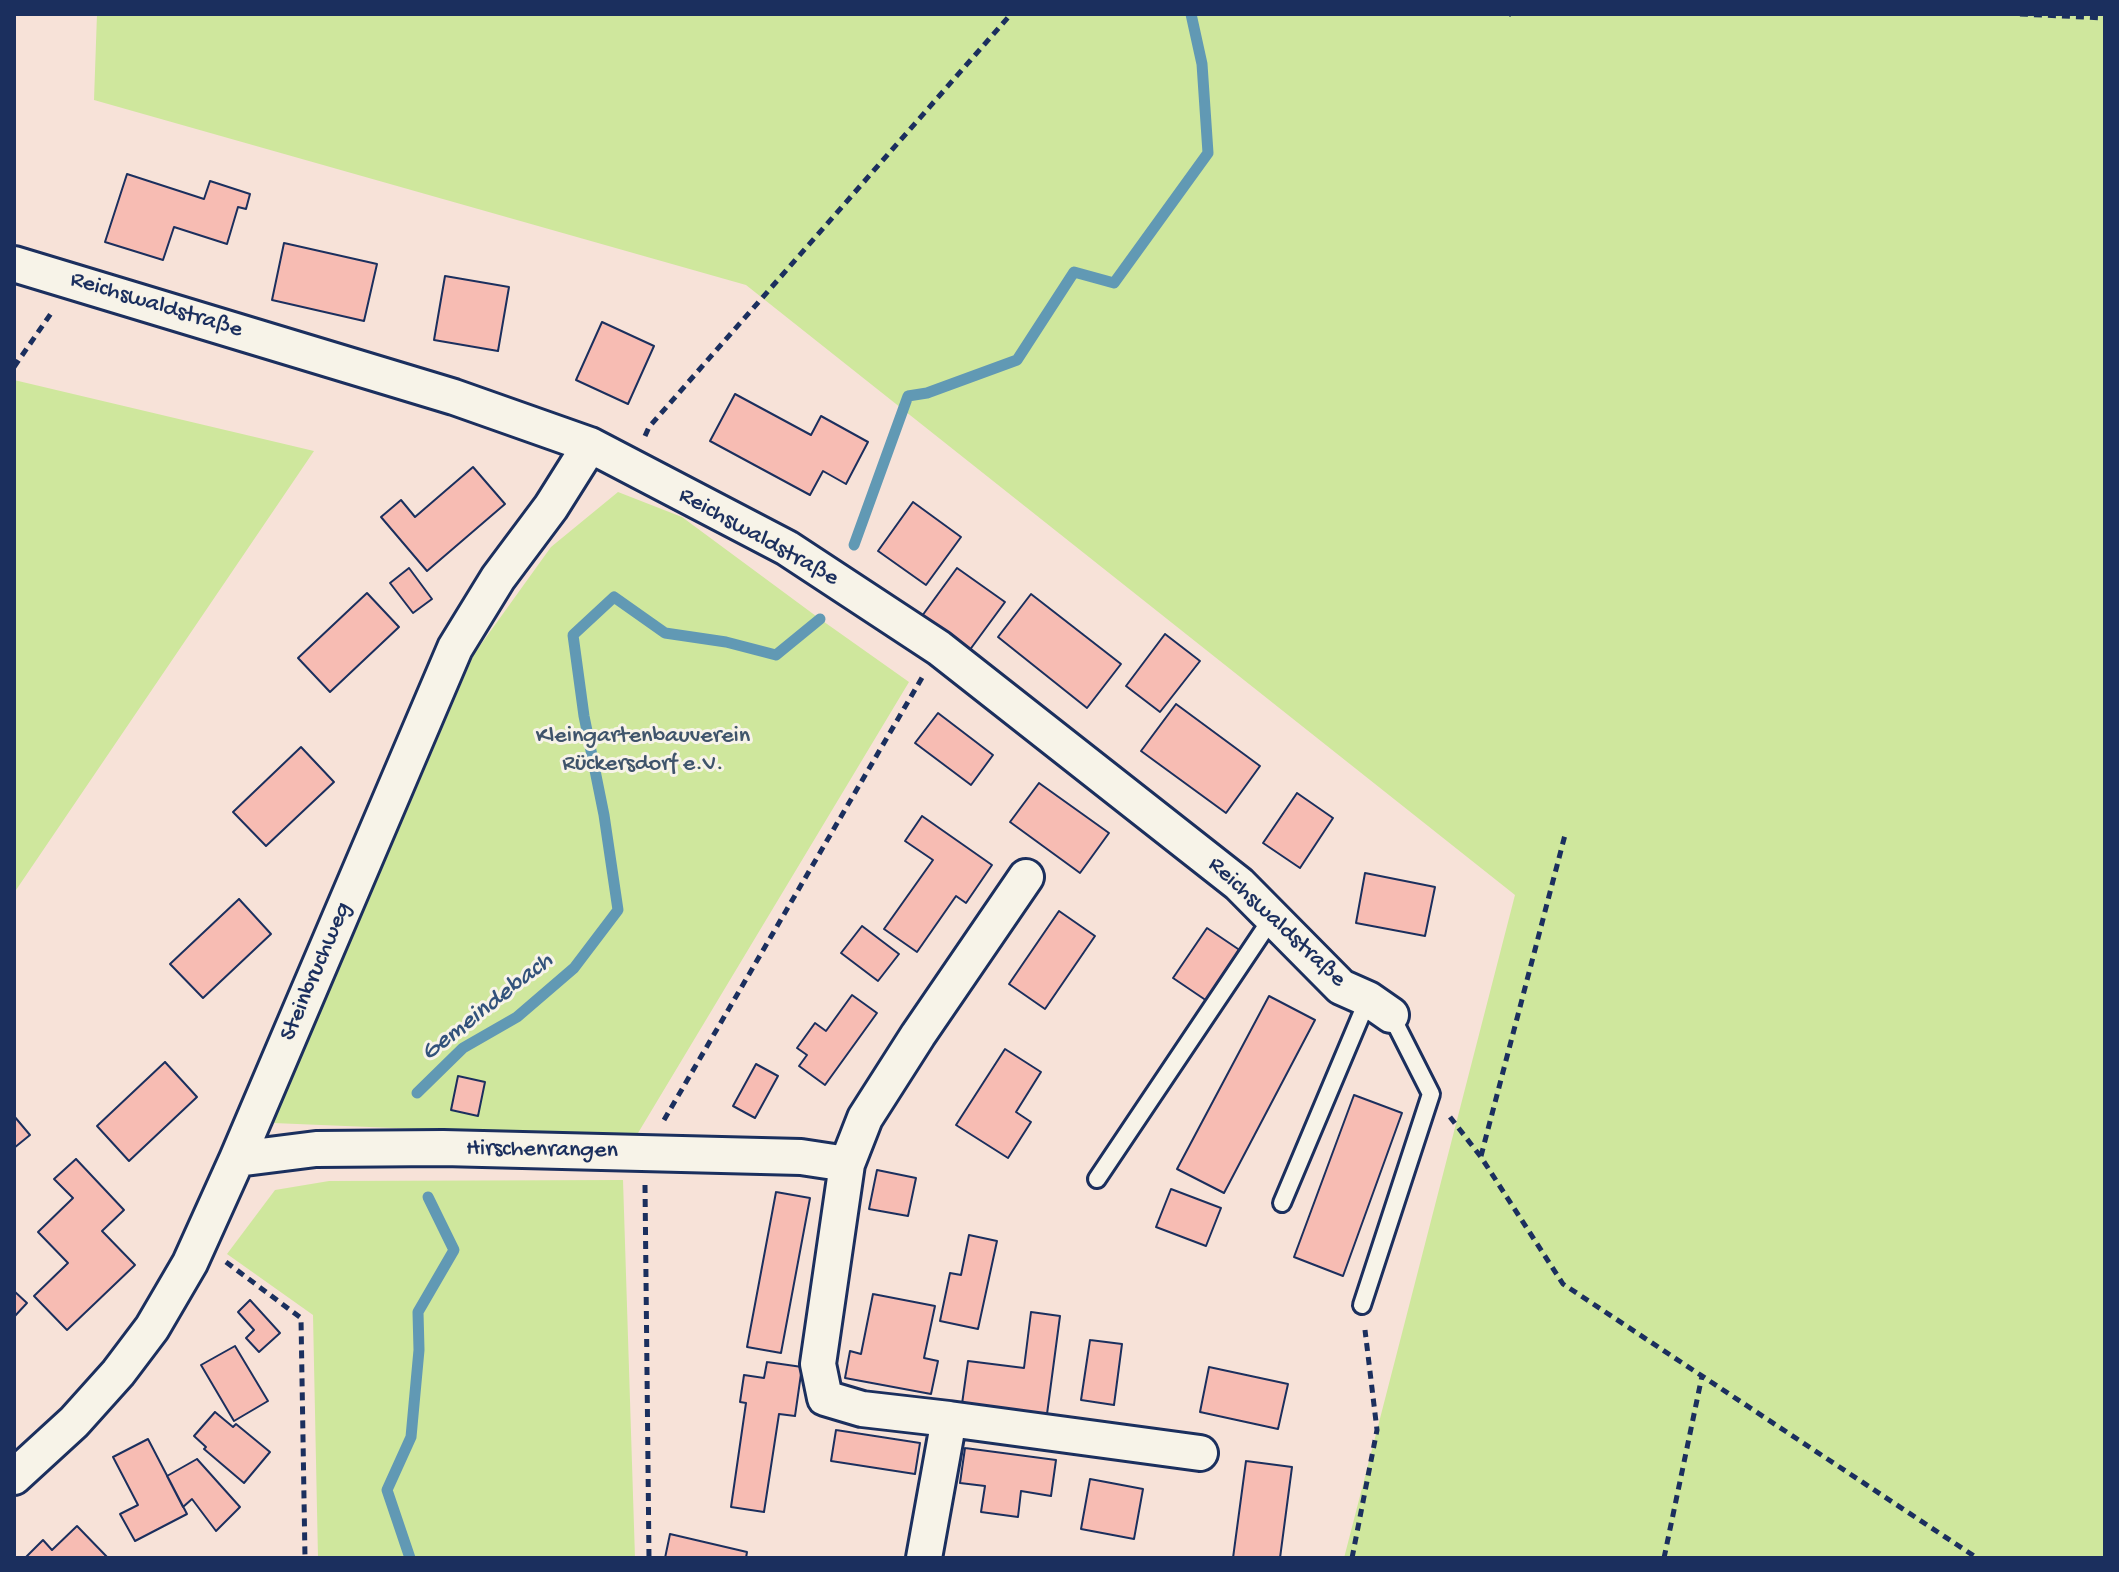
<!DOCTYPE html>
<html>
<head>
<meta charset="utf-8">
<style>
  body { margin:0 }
  #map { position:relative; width:2119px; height:1572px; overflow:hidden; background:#f7e2d8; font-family:"Gochi Hand",sans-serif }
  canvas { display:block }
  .frame { position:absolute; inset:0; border:16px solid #1b2f5e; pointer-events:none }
</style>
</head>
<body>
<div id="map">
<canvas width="2119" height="1572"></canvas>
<div class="frame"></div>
</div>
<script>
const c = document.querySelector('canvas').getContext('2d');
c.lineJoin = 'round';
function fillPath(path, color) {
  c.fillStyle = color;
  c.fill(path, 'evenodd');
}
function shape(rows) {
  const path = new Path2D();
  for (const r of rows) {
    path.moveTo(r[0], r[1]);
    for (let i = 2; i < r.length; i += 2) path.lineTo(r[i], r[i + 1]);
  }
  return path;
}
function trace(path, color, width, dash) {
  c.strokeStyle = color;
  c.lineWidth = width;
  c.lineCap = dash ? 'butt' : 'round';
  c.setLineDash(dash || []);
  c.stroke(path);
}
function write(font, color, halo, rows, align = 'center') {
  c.font = font + ' "Gochi Hand",sans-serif';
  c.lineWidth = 6;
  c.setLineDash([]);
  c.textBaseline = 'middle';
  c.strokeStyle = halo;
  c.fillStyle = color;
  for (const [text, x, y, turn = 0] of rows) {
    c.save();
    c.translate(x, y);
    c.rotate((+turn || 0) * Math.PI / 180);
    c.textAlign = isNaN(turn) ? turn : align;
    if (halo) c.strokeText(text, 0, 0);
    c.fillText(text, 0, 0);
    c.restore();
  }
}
fillPath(shape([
  [97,14,2105,14,2105,1558,1344,1558,1515,895,746,285,94,100],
  [14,380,314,451,14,893],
  [618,492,682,517,820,619,909,682,635,1138,273,1123,474,654,551,547],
  [623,1180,635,1558,318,1558,313,1315,227,1254,275,1190,329,1181]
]), '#cfe79d');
trace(shape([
  [854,545,908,396,927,393,1017,360,1074,272,1114,283,1208,153,1202,64,1191,14],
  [417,1093,463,1048,517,1017,574,968,618,910,604,815,584,716,573,635,614,597,665,633,726,642,776,655,820,619],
  [410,1558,387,1490,411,1437,419,1350,418,1312,454,1250,428,1197]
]), '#6199b4', 11);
const building = shape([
  [127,174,204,199,210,181,250,194,246,209,238,207,227,244,174,227,163,260,105,242,127,174],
  [284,243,377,264,364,321,272,300,284,243],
  [445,276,509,287,498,351,434,340,445,276],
  [602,322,654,346,628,404,576,380,602,322],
  [735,394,811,435,821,416,868,442,846,484,823,471,810,495,710,441,735,394],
  [473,467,505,504,427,571,381,517,401,500,415,517,473,467],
  [913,502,961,537,926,585,878,551,913,502],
  [409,568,432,599,413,613,390,583,409,568],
  [957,568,1005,602,969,651,922,616,957,568],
  [367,593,399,627,330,692,298,658,367,593],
  [1031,594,1121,664,1087,708,998,637,1031,594],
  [1165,634,1200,661,1160,712,1126,686,1165,634],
  [1176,704,1260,766,1226,813,1141,751,1176,704],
  [938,713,993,755,971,785,915,743,938,713],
  [301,747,334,782,266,846,233,812,301,747],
  [1039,783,1109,833,1080,873,1010,822,1039,783],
  [1297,793,1333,818,1300,868,1263,843,1297,793],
  [922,816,992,865,966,903,956,896,917,952,884,929,933,860,905,841,922,816],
  [1365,873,1435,887,1425,936,1356,923,1365,873],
  [239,899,271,934,203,998,170,964,239,899],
  [1059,911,1095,936,1045,1009,1009,984,1059,911],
  [862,926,899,954,878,981,841,953,862,926],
  [1207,928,1244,953,1210,1003,1173,978,1207,928],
  [852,995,877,1013,825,1085,799,1066,807,1055,797,1048,815,1023,826,1031,852,995],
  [1269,996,1315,1020,1224,1193,1177,1169,1269,996],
  [1005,1049,1041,1072,1016,1112,1031,1122,1008,1158,956,1125,1005,1049],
  [165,1062,197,1097,129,1161,97,1126,165,1062],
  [756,1064,778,1076,755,1118,733,1106,756,1064],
  [458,1076,485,1082,478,1116,451,1110,458,1076],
  [1354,1095,1402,1113,1343,1276,1294,1257,1354,1095],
  [14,1116,30,1135,14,1148,14,1116],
  [76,1159,124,1210,102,1231,135,1265,67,1330,34,1296,68,1263,38,1232,73,1198,54,1179,76,1159],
  [877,1170,916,1178,908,1216,869,1209,877,1170],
  [1171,1189,1221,1208,1206,1246,1156,1227,1171,1189],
  [776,1192,810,1198,781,1353,747,1347,776,1192],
  [969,1235,997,1241,978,1329,940,1321,950,1273,961,1275,969,1235],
  [14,1291,27,1303,14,1317,14,1291],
  [873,1294,935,1306,924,1358,938,1361,931,1394,845,1378,850,1351,861,1354,873,1294],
  [250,1300,280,1333,259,1352,246,1338,254,1330,238,1312,250,1300],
  [1031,1312,1060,1316,1047,1414,962,1404,968,1361,1024,1368,1031,1312],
  [1090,1340,1122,1344,1114,1405,1081,1400,1090,1340],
  [235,1346,268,1401,234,1421,201,1365,235,1346],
  [767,1362,802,1367,795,1416,779,1414,764,1512,731,1507,746,1403,740,1402,744,1375,764,1378,767,1362],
  [1209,1367,1288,1384,1278,1429,1200,1412,1209,1367],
  [215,1412,233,1427,236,1424,270,1452,244,1483,204,1449,206,1447,194,1436,215,1412],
  [836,1430,920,1443,915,1474,831,1461,836,1430],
  [148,1439,187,1514,135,1541,120,1514,138,1505,113,1457,148,1439],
  [965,1448,1056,1460,1051,1496,1021,1491,1018,1517,981,1512,985,1486,960,1483,965,1448],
  [197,1459,240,1507,216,1531,192,1499,183,1507,167,1476,197,1459],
  [1246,1461,1292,1467,1280,1558,1233,1558,1246,1461],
  [1090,1479,1143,1489,1134,1539,1081,1529,1090,1479],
  [77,1526,108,1558,25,1558,43,1540,52,1550,77,1526],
  [670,1534,747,1552,746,1558,665,1558,670,1534]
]);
fillPath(building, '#f7bcb3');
trace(building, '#1b2f5e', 2);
const service = shape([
  [1097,1179,1272,918],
  [1282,1203,1368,999],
  [1362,1305,1431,1094,1391,1015]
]);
const minor = shape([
  [14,264,454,397,590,445,787,548,939,648,1239,884,1341,987,1368,999,1391,1015],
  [237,1159,316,1149,443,1148,801,1157,847,1164,818,1364,825,1398,862,1409,949,1419,924,1558],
  [847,1164,865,1118,918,1035,1026,877],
  [949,1419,1200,1453],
  [14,1477,74,1422,118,1373,152,1328,190,1263,237,1159,455,648,498,578,551,507,590,445]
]);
trace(service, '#1b2f5e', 22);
trace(minor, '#1b2f5e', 40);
trace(shape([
  [1509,14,1511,14],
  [2020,14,2105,18],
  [14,367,52,312],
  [645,436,649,427,1011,14],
  [1450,1117,1481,1157,1563,1284,1977,1558],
  [664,1120,923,676],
  [1481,1156,1565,835],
  [645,1185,649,1558],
  [226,1262,301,1318,305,1558],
  [1352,1558,1377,1430,1365,1330],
  [1664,1558,1702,1376]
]), '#1b2f5e', 5, [8, 6]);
trace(service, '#f7f3e8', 16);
trace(minor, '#f7f3e8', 34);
write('24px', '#1b2f5e', '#f7f3e8', [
  ["Reichswaldstraße",156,306,17],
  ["Reichswaldstraße",758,538,29],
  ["Reichswaldstraße",1276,923,43],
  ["Steinbruchweg",317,972,-67],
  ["Hirschenrangen",542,1151,1]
]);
write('24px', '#3f546b', '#f7f3e8', [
  ["Kleingartenbauverein",643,737],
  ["Rückersdorf e.V.",643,765]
]);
write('italic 26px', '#32527b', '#f7f3e8', [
  ["Gemeindebach",488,1008,-38]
]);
</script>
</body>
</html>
